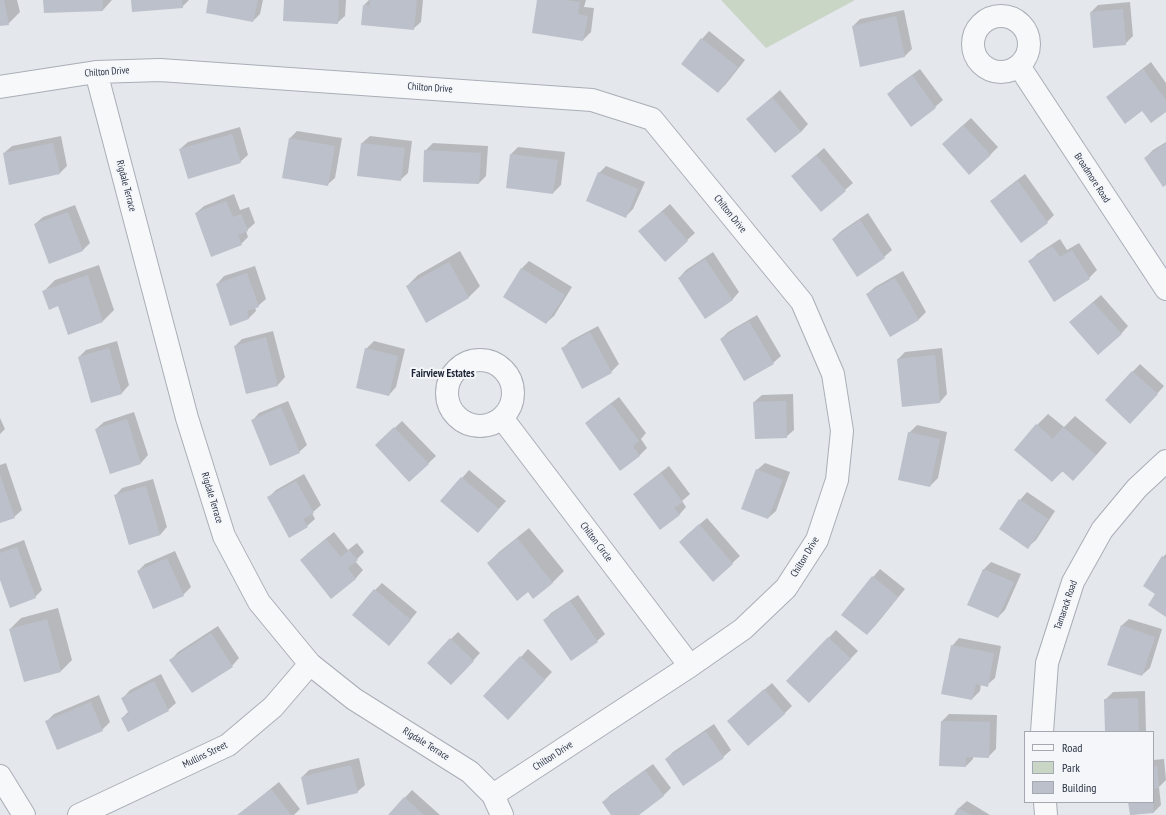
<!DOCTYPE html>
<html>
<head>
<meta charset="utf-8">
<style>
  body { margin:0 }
  #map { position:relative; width:1166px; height:815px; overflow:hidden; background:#e4e7ec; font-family:"PT Sans Narrow",sans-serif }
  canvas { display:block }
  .legend { position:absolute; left:1024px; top:731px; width:130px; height:72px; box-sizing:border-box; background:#f4f6f9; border:1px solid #a4a8b1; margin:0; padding:5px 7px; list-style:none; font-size:12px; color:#2b3445 }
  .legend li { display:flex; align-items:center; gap:8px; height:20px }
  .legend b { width:20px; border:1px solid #a4a8b1 }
</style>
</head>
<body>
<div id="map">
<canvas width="1166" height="815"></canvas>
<ul class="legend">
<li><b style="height:5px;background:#f7f8fa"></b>Road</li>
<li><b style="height:11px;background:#c9d6c5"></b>Park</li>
<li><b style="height:11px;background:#bbc0ca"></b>Building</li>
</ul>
</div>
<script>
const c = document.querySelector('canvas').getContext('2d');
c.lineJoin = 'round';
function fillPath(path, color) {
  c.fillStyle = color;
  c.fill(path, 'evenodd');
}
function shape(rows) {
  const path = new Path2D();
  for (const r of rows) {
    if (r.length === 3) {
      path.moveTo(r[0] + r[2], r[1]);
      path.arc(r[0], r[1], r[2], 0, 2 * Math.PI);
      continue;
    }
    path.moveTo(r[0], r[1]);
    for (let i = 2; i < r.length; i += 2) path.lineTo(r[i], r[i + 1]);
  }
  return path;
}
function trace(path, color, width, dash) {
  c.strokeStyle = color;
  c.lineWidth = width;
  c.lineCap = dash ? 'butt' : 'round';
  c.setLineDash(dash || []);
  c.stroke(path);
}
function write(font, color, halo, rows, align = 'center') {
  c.font = font + ' "PT Sans Narrow",sans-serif';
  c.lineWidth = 4;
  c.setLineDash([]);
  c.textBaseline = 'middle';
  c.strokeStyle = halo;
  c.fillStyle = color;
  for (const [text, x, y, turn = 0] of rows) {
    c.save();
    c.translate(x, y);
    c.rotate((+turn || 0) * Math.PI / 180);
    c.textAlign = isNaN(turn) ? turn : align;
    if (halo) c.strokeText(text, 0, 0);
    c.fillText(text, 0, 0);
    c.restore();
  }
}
fillPath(shape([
  [721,0,855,0,766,48]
]), '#c9d6c5');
fillPath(shape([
  [0,0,17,0,20,12,8,24,0,25],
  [44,0,112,0,103,10],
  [132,0,189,0,182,7],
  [209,0,263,0,260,14,253,21],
  [285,0,346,0,345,16,337,23],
  [369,0,423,0,421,22,413,29,364,5],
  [538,0,586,0,584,7,594,8,591,32,583,40],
  [1130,2,1133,36,1125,44,1091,12,1098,5],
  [904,10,912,49,904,57,853,26,860,19],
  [709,31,745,60,726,84,718,92,702,39],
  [1151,62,1166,83,1166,111,1107,97,1115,90],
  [920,69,943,100,935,107,888,94,895,87],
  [780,90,808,124,801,132,748,119],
  [971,118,998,147,990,155,950,137],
  [240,127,248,155,240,162,180,149,188,142],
  [297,131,342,138,335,178,327,185,283,178,290,138],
  [61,136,67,166,59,174,4,153,12,146],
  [370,136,412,141,408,173,400,180,362,143],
  [1166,142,1166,184,1145,158,1153,150],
  [433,143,488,146,486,176,479,183,425,151],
  [518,147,565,152,561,185,553,193,507,187,511,154],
  [824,148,853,183,822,210,792,176],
  [606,166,645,182,633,209,626,216,599,173],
  [1025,174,1054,215,1047,222,992,201,999,194],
  [234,194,240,210,249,207,255,223,246,231,248,237,241,244,196,213,204,206],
  [670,204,695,233,665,260,647,224],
  [75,205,90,243,82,251,35,224,43,217],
  [868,213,892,250,884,257,833,239,840,232],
  [1060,239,1067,250,1079,243,1097,270,1089,278,1030,261,1037,254],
  [460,251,480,286,468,298,407,286,418,275],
  [713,252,739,292,732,300,679,278,686,270],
  [529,261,572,287,554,316,546,323,504,296,522,268],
  [99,265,114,310,103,321,58,305,44,291,55,280],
  [255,266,266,299,258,306,255,307,256,311,249,318,230,324,217,284,224,276],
  [903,271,926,312,919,319,891,335,867,294,875,287],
  [1101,295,1128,326,1121,334,1078,315],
  [757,315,781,356,773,363,721,339,728,332],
  [598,326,619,364,611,372,562,349,570,341],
  [273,331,285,377,278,385,235,346,242,339],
  [117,341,129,385,122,393,91,401,79,357,86,350],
  [374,341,405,349,396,387,389,395,366,349],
  [942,348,947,394,940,402,898,359,905,352],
  [1140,364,1164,386,1137,416,1106,400],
  [793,394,794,430,786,437,754,402,762,395],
  [619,397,646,433,641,439,647,448,640,455,620,470,586,423,594,416],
  [288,401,307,445,299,452,252,421,259,413],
  [134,412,148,455,141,463,96,429,104,422],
  [1048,414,1064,427,1075,416,1107,443,1084,469,1073,480,1063,471,1052,481,1037,425],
  [0,418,5,429,0,434],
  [402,421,436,456,410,481,384,438],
  [917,425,947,432,938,478,930,486,909,433],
  [6,463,22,510,14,517,0,522,0,465],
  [765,463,790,472,776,511,768,518,757,470],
  [669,466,690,494,682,501,686,507,679,515,634,494,642,487],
  [469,470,506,501,478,532,442,501],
  [304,474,321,505,312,513,315,519,307,526,268,498,276,490],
  [153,479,167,527,160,535,129,544,115,496,122,488],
  [1027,492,1055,511,1036,540,1028,547,1020,500],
  [707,518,740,556,713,581,687,535],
  [529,528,564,571,553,582,533,598,528,591,488,563,499,552],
  [334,532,348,550,357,543,364,552,355,561,363,570,356,578,331,597,301,560,308,553],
  [24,540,42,590,35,597,0,578,0,549],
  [175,551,191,587,183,595,138,571,145,564],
  [1166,554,1166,616,1163,557],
  [991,562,1021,574,1005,610,998,617,969,605,984,569],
  [880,569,905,589,875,626,867,634,843,615,873,577],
  [382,583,417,612,396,637,375,590],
  [578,595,605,634,597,641,544,621,551,613],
  [58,608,72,660,61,671,10,629,21,618],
  [1129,619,1162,629,1150,668,1142,675,1121,626],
  [218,626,239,658,232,666,171,660,178,652],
  [836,630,858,651,809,702,787,681],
  [458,632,480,653,458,677,451,639],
  [959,638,1001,646,995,678,987,685,981,684,980,691,972,699,952,646],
  [528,649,552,672,515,711,521,657],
  [161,674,176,703,168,710,122,718,129,711,123,698,130,690],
  [772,683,792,706,784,714,736,714],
  [1145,691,1146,732,1106,732,1105,700,1113,692],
  [99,695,110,722,102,730,46,722,54,714],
  [949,714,997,715,996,749,988,757,973,756,973,759,966,766,942,721],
  [714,724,731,750,723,757,666,759,673,752],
  [359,758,365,785,357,792,302,777,309,770],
  [1164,759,1166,780,1159,787,1161,805,1154,812,1131,815,1129,802,1153,802,1153,760],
  [653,764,671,788,663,796,637,815,612,815,603,803,610,795],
  [279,782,300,809,294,815,238,815],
  [412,790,440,815,389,815],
  [967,801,990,815,955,815,959,808]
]), '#0003');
fillPath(shape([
  [0,0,4,0,9,25,0,26],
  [43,0,103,0,103,11,44,13],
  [131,0,182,0,183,8,132,12],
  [208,0,258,0,253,22,206,13],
  [284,0,339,0,338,24,283,21],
  [370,0,417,0,414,30,361,25,363,5,370,6],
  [537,0,565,0,580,2,578,14,588,16,583,41,532,33],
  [1123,9,1126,45,1093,48,1090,12],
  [896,16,905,57,860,67,852,26],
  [701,38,738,67,718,93,681,64],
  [1143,69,1166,100,1166,112,1151,123,1142,111,1125,124,1106,97],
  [912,75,936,108,911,127,887,94],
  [772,97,801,132,775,153,746,119],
  [963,125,991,155,969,175,942,144],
  [232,134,241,163,188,179,179,149],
  [289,138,335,146,328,186,282,178],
  [53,143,60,174,9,185,3,153],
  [361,143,405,148,401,181,357,176],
  [1166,143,1166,185,1163,187,1144,158],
  [424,150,481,153,479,184,423,182],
  [510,154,558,160,553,194,506,188],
  [816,155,846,191,821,212,791,176],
  [598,172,638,189,626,218,586,201],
  [1018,181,1048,223,1021,243,990,201],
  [226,201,233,217,241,214,248,231,238,235,242,245,211,257,195,213],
  [662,211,688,241,665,262,638,231],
  [68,212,83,251,49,264,34,224],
  [860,220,885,258,857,277,832,239],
  [1052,246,1060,257,1072,250,1090,279,1054,302,1028,261],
  [705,259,733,300,705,319,678,278],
  [449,262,469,298,426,323,406,286],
  [521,268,565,295,546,324,503,297],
  [247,273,259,307,247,311,249,319,230,326,216,284],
  [88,275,103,322,68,335,58,306,49,310,42,291],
  [895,278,919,320,890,337,866,294],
  [1093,302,1122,334,1098,355,1069,322],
  [749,321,774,364,744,381,720,339],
  [590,332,612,373,582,389,561,348],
  [266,337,278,386,246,394,234,346],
  [109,348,122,394,91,403,78,357],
  [365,348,398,356,389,396,356,388],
  [935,355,940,403,902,407,897,359],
  [1132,371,1158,394,1130,424,1105,400],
  [786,401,787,438,755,439,753,402],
  [611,403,639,441,633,446,640,456,620,471,585,423],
  [281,407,300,453,270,466,251,420],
  [127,419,141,464,110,474,95,429],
  [1036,424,1053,439,1063,427,1096,455,1073,481,1062,471,1052,482,1014,450],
  [394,427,429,464,409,482,375,445],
  [908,432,940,439,930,487,898,480],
  [756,469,783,480,768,519,741,509],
  [661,473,683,502,674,508,680,515,660,530,633,494],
  [0,475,15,518,0,523],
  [461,477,499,509,478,533,440,501],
  [296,481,314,513,303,519,308,527,289,538,267,497],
  [146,486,160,535,129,545,114,495],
  [1019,499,1048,519,1028,549,999,529],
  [699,524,733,564,713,582,679,542],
  [517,538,553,583,533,599,528,592,517,601,487,563],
  [326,539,341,557,349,550,358,560,348,568,356,579,331,599,300,560],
  [17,547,36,598,10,608,0,580,0,553],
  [1162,556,1166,559,1166,617,1148,605,1155,594,1143,586],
  [167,558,184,596,153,609,137,571],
  [983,569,1014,582,998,618,967,605],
  [872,576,898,597,867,635,841,615],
  [374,589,411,620,389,646,352,615],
  [570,601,598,642,571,661,543,620],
  [47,619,61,672,24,682,9,629],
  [1121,625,1155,637,1142,676,1107,665],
  [211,633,233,667,192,693,169,660],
  [828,637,851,659,809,703,786,681],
  [450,638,474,661,451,685,427,663],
  [951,645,994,653,988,687,976,684,972,700,941,694],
  [520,656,545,680,508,720,483,696],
  [154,681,169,711,128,732,121,718,129,714,121,698],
  [764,689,785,714,748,746,727,721],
  [1138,698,1139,732,1105,732,1104,699],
  [91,702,103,731,57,750,45,721],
  [941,721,990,722,989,758,966,757,966,767,939,766],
  [706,731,724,758,683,786,665,759],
  [351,765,358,793,307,805,301,777],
  [1153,766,1157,766,1159,788,1153,789],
  [645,770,664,796,639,815,611,815,602,802],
  [271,789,291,815,237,815],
  [404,797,424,815,388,815],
  [1128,802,1153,802,1154,813,1130,815],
  [958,808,971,815,954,815]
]), '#bbc0ca');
const minor = shape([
  [1001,44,28],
  [1019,66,1166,289],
  [96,72,187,418,224,536,259,602,310,664,354,699,470,772,493,795,502,815],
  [0,87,96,72,160,70,592,100,652,119,802,302,833,374,842,431,837,480,817,540,786,588,743,629,690,666,493,795],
  [480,393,33],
  [502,418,690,666],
  [1042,732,1047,663,1073,582,1102,530,1137,488,1166,461],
  [0,776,24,815],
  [1045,802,1046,815],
  [79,815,228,745,273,707,310,664]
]);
trace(minor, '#a9aeb7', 24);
trace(minor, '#f7f8fa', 22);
write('10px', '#2b3445', '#f4f6f9', [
  ["Chilton Drive",107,72,-4],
  ["Chilton Drive",430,88,4],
  ["Broadmore Road",1092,178,57],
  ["Rigdale Terrace",126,186,75],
  ["Chilton Drive",730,214,51],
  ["Rigdale Terrace",212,498,73],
  ["Chilton Circle",596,542,53],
  ["Chilton Drive",805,557,-59],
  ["Tamarack Road",1066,605,-71],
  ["Rigdale Terrace",426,744,32],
  ["Mullins Street",205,755,-26],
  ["Chilton Drive",553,756,-33]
]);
write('bold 11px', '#1d2536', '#f4f6f9', [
  ["Fairview Estates",443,374]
]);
</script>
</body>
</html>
